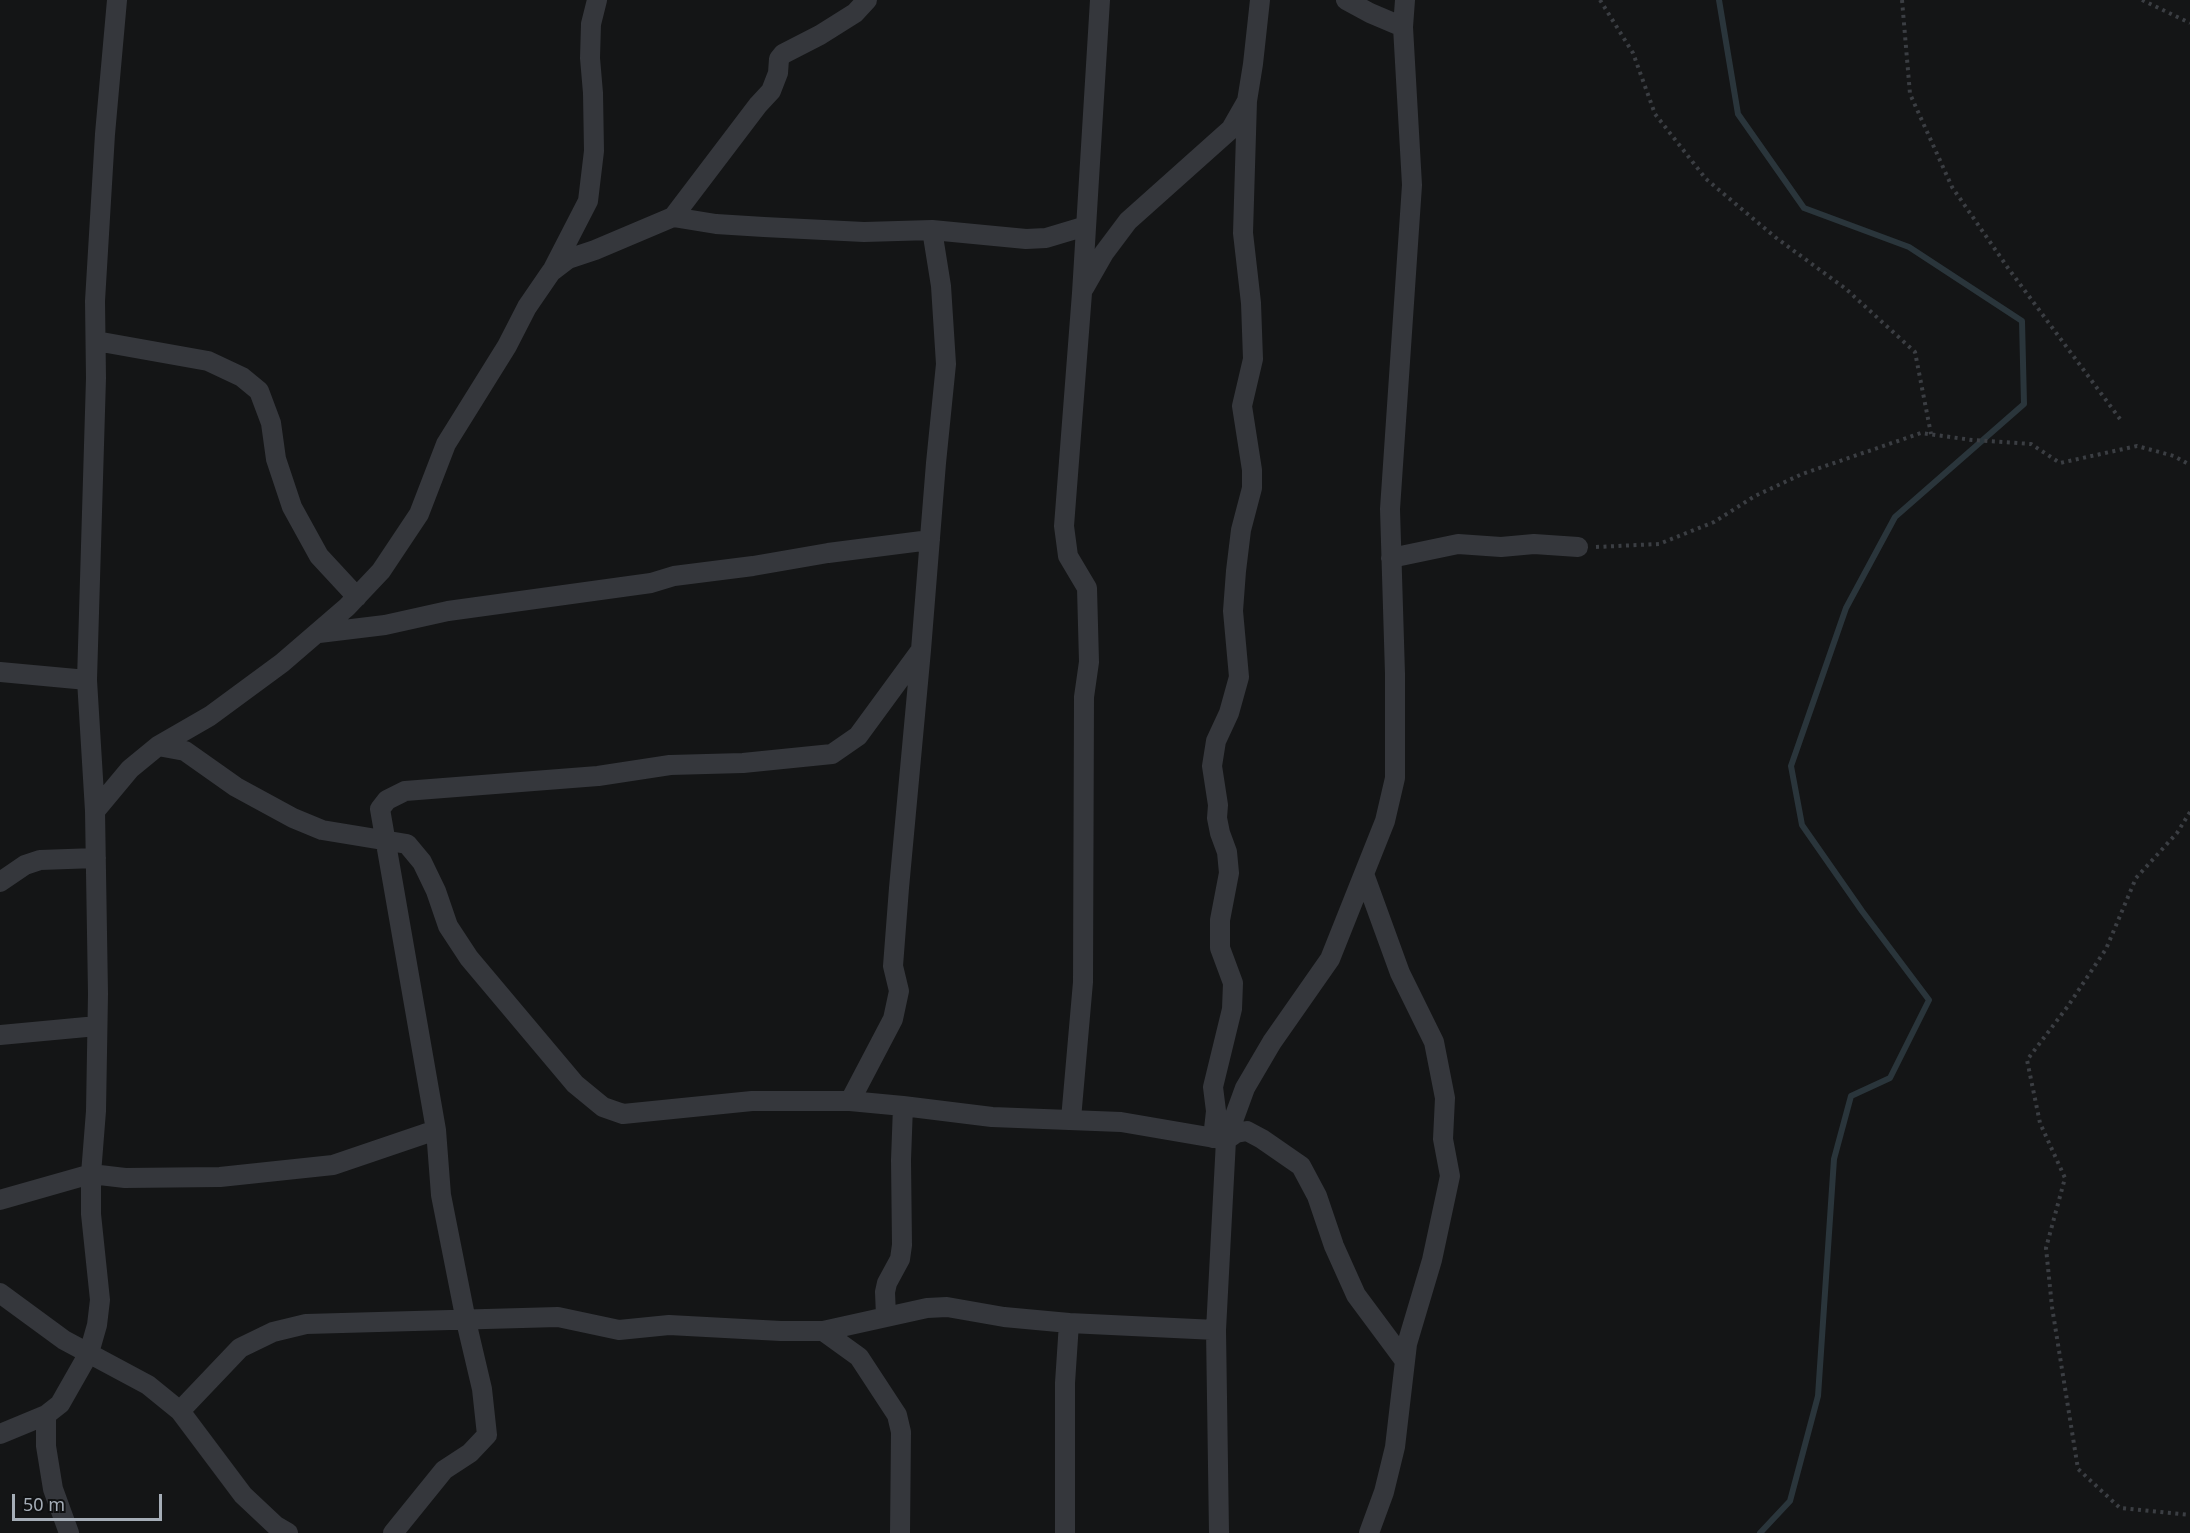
<!DOCTYPE html>
<html>
<head>
<meta charset="utf-8">
<style>
  body { margin:0 }
  #map { position:relative; width:2190px; height:1533px; overflow:hidden; background:#141516; font-family:"Noto Sans",sans-serif }
  canvas { display:block }
  .scale { position:absolute; left:12px; top:1494px; width:150px; height:27px; box-sizing:border-box; border:3px solid #a5adb7; border-top:0; padding-left:8px; font-size:18px; line-height:21px; white-space:nowrap; color:#a5adb7; -webkit-text-stroke:4px #0f1011; paint-order:stroke }
</style>
</head>
<body>
<div id="map">
<canvas width="2190" height="1533"></canvas>
<div class="scale">50 m</div>
</div>
<script>
const c = document.querySelector('canvas').getContext('2d');
c.lineJoin = 'round';
function shape(rows) {
  const path = new Path2D();
  for (const r of rows) {
    path.moveTo(r[0], r[1]);
    for (let i = 2; i < r.length; i += 2) path.lineTo(r[i], r[i + 1]);
  }
  return path;
}
function trace(path, color, width, dash) {
  c.strokeStyle = color;
  c.lineWidth = width;
  c.lineCap = dash ? 'butt' : 'round';
  c.setLineDash(dash || []);
  c.stroke(path);
}
trace(shape([
  [1719,0,1738,114,1804,208,1909,247,2022,321,2024,404,1895,517,1846,608,1791,766,1802,825,1862,911,1929,1000,1890,1078,1851,1096,1834,1159,1818,1396,1790,1501,1760,1533]
]), '#2a353b', 6);
trace(shape([
  [1600,0,1633,53,1655,114,1706,179,1775,237,1846,289,1915,352,1931,434],
  [1902,0,1910,94,1952,187,2008,268,2120,419],
  [2142,0,2190,23],
  [1596,547,1659,544,1714,522,1755,496,1802,474,1921,433,1972,440,2031,444,2060,463,2137,446,2174,456,2190,465],
  [2190,812,2177,833,2136,878,2106,949,2068,1006,2027,1060,2040,1123,2065,1178,2046,1248,2052,1307,2078,1469,2120,1508,2190,1515]
]), '#3b3e43', 4, [3, 4.5]);
trace(shape([
  [1346,0,1370,13,1403,27],
  [673,217,716,224,764,227,864,232,932,230,1026,239,1046,238,1086,226],
  [553,269,588,201,594,151,593,93,590,58,591,24,597,0],
  [1084,288,1104,253,1128,221,1231,129,1247,101,1253,64,1260,0],
  [96,341,208,361,242,377,259,391,271,423,276,459,292,507,319,556,357,597],
  [1391,558,1458,544,1501,547,1534,544,1578,547],
  [319,633,385,625,448,611,651,583,674,576,753,566,828,553,930,540],
  [0,672,87,680,95,811,98,994,96,1111,91,1174,91,1214,100,1300,97,1325,89,1353,60,1404,46,1415,0,1434],
  [87,680,96,378,95,301,105,134,117,0],
  [158,746,185,751,236,787,293,818,322,830,407,844,422,862,436,891,448,926,469,958,575,1084,603,1107,623,1114,752,1101,850,1101,903,1106],
  [95,811,130,769,158,746,210,716,282,663,347,607,381,571,419,514,446,444,507,346,527,307,551,272,568,259,595,250,673,217,758,105,771,91,778,73,779,59,783,54,820,35,855,13,867,0],
  [1364,874,1400,973,1434,1042,1445,1098,1443,1139,1450,1176,1432,1260,1407,1344,1395,1447,1384,1492,1369,1533],
  [0,882,25,865,40,860,96,858],
  [0,1035,97,1026],
  [850,1101,893,1019,899,991,893,966,899,888,921,650,936,463,946,364,941,286,932,230],
  [1071,1119,1083,982,1084,697,1089,662,1087,588,1068,556,1064,526,1082,293,1100,0],
  [1213,1138,1216,1111,1213,1087,1232,1009,1233,983,1220,948,1220,920,1229,873,1227,852,1220,833,1217,818,1218,805,1212,766,1216,741,1229,713,1239,677,1233,611,1236,571,1241,530,1252,488,1252,470,1242,406,1253,359,1251,303,1243,233,1247,101],
  [0,1200,91,1174,125,1178,220,1177,333,1165,436,1130],
  [0,1293,64,1340,148,1385,180,1411,243,1495,276,1526,288,1533],
  [886,1316,885,1292,887,1283,900,1259,902,1245,901,1160,903,1106,992,1117,1121,1122,1226,1140,1236,1133,1247,1131,1262,1139,1301,1166,1317,1196,1334,1246,1356,1295,1405,1361],
  [1216,1330,1219,1533],
  [823,1331,859,1357,897,1415,901,1432,900,1533],
  [180,1411,240,1348,273,1332,306,1324,558,1317,619,1330,669,1325,781,1331,823,1331,927,1308,947,1307,1004,1317,1069,1323],
  [46,1415,46,1446,53,1489,69,1533],
  [393,1533,444,1470,470,1453,487,1435,482,1389,466,1321,441,1195,436,1130,380,809,387,800,405,791,598,776,670,765,743,763,832,754,858,736,921,650],
  [1065,1533,1065,1383,1069,1323,1216,1330,1226,1140,1245,1088,1272,1042,1330,959,1385,821,1395,778,1395,674,1390,509,1412,185,1403,27,1405,0]
]), '#35373c', 20);
</script>
</body>
</html>
